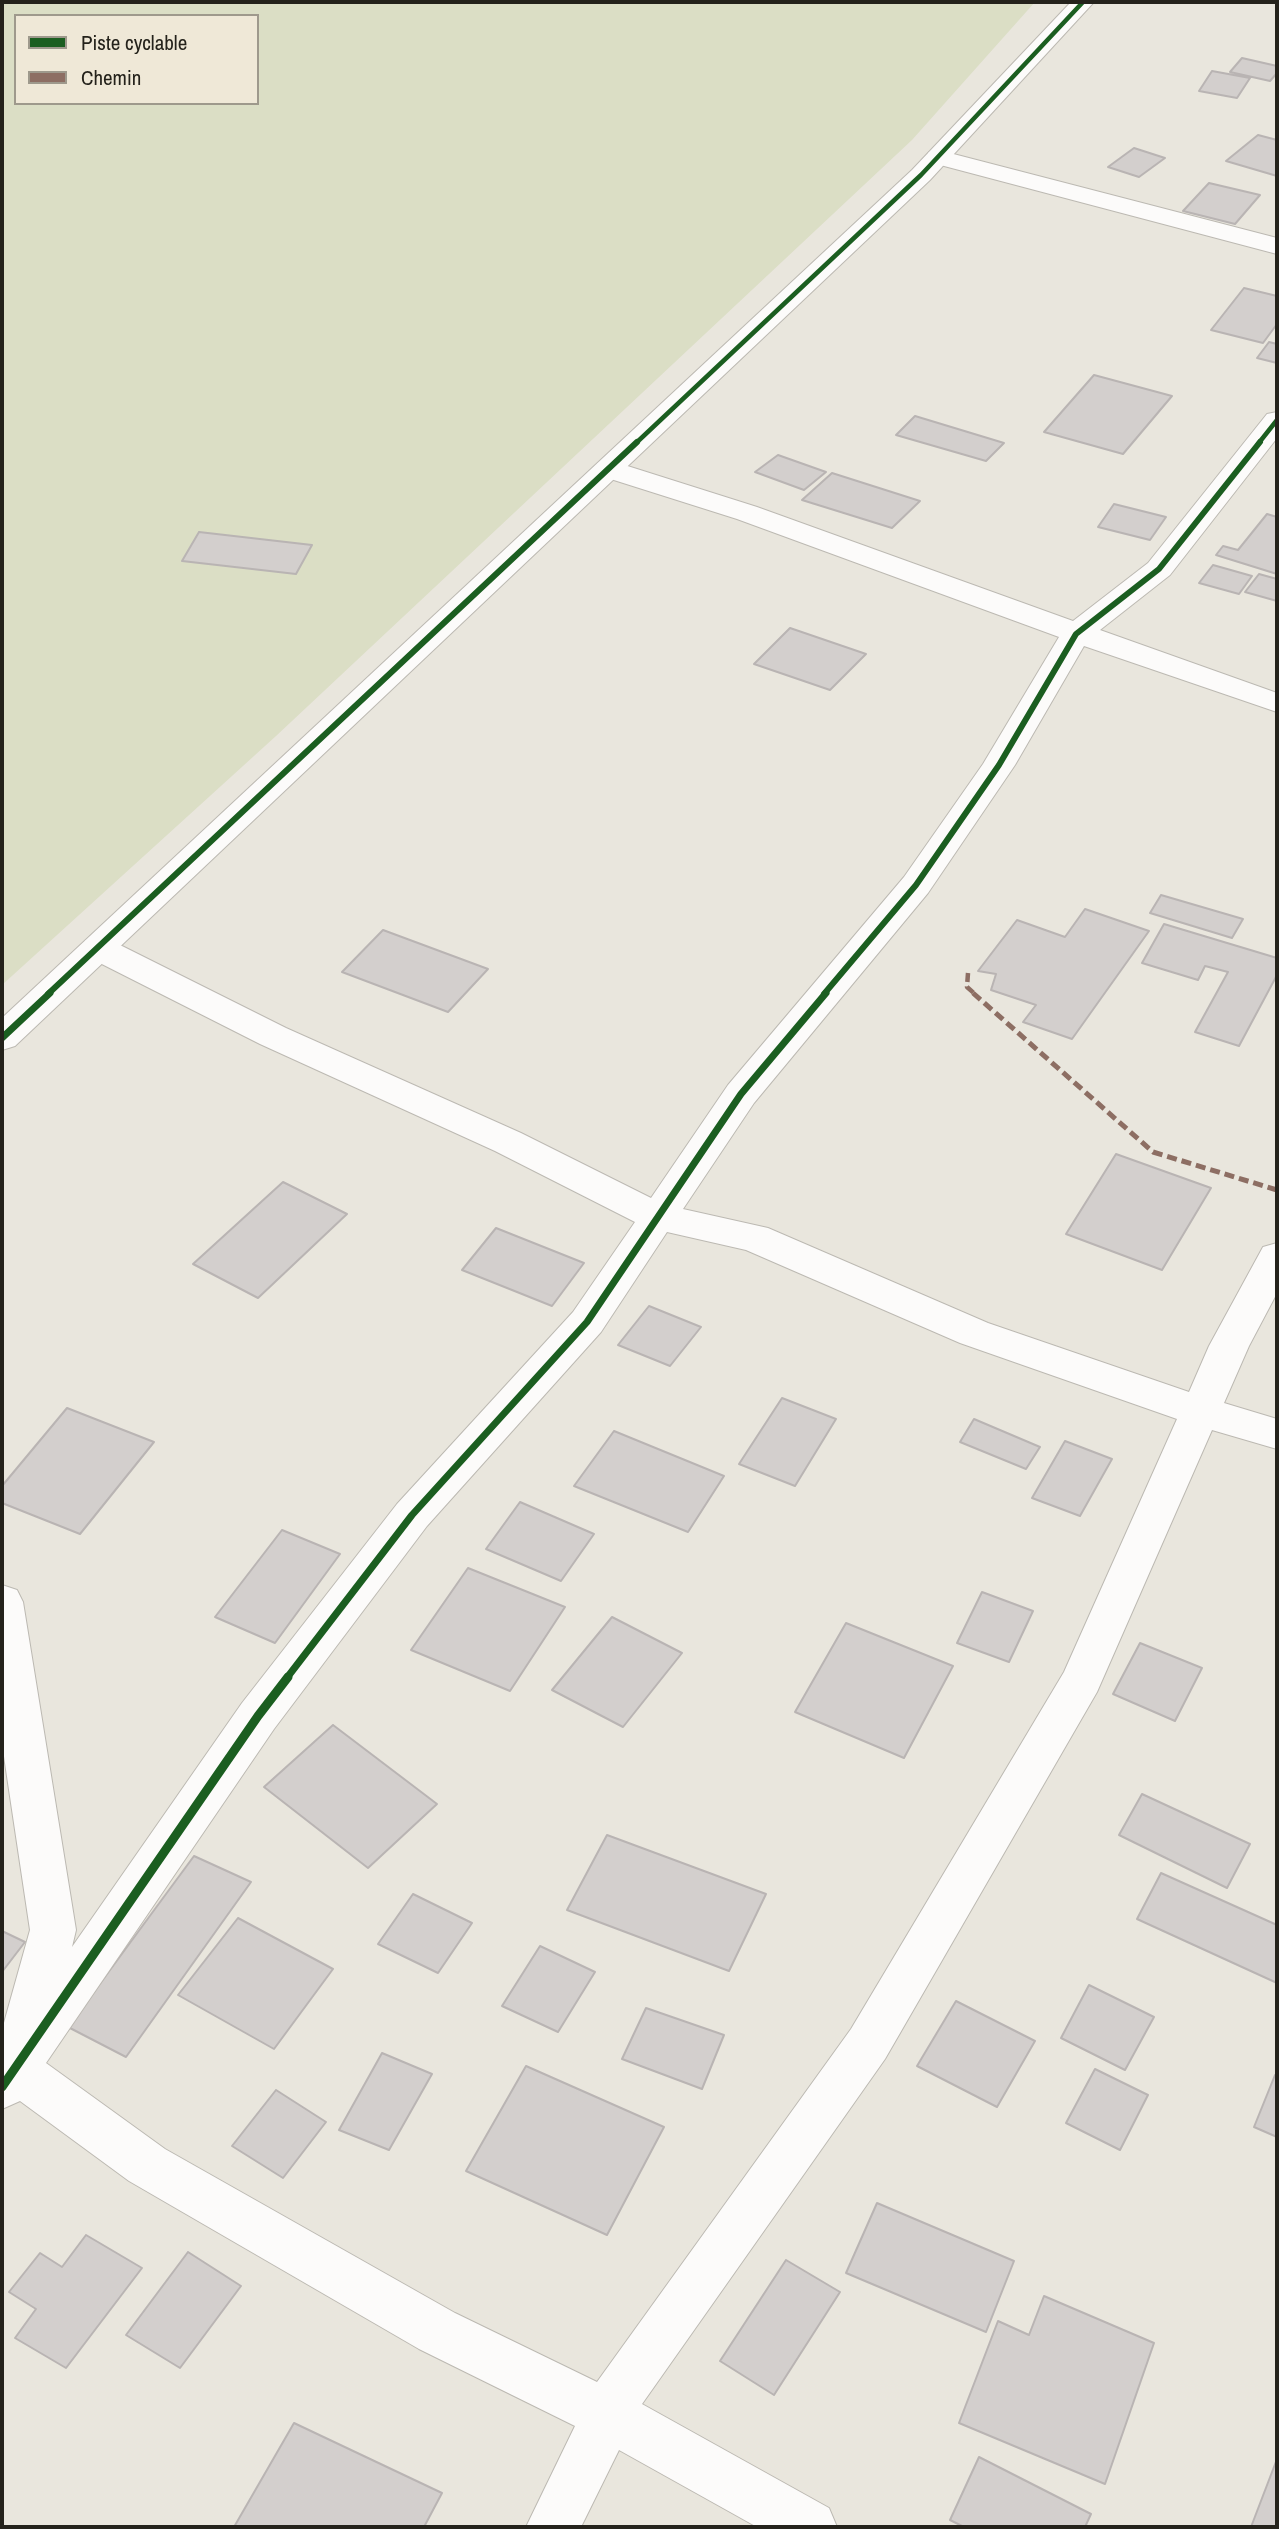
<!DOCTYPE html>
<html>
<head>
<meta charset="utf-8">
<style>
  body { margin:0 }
  #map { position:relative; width:1279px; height:2529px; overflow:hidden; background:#e9e6dd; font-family:"Archivo Narrow",sans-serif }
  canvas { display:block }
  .frame { position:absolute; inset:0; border:4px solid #24221b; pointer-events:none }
  .legend { position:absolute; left:14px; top:14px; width:245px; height:91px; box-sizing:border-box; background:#efe8d7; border:2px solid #9e998c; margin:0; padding:9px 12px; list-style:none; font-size:21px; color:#24221b }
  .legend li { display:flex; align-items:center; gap:14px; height:35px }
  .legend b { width:35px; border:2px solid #9e998c }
</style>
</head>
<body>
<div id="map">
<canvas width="1279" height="2529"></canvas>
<div class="frame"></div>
<ul class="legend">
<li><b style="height:9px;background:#1b5e20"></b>Piste cyclable</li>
<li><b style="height:9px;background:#8d6e63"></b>Chemin</li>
</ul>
</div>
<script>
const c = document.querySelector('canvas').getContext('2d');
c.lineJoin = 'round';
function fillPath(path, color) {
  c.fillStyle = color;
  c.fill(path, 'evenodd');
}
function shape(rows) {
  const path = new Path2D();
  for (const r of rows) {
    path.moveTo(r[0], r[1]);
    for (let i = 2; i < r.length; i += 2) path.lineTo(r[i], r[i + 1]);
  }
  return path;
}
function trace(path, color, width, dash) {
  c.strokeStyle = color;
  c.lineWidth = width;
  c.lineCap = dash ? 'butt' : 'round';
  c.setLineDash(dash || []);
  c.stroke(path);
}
fillPath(shape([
  [2,2,1035,2,912,140,276,736,2,985],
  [16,16,257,16,257,103,16,103]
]), '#dbdec5');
const building = shape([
  [1242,58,1277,66,1277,73,1270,81,1230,72,1242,58],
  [1212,71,1250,78,1237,98,1199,91,1212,71],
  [1258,135,1277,140,1277,176,1226,161,1258,135],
  [1134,148,1165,158,1139,177,1108,167,1134,148],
  [1209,183,1260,195,1235,224,1183,211,1209,183],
  [1244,288,1277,296,1277,324,1263,343,1211,330,1244,288],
  [1269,342,1277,344,1277,363,1257,358,1269,342],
  [1094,375,1172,396,1123,454,1044,432,1094,375],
  [915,416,1004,443,986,461,896,435,915,416],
  [778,455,826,472,804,490,755,472,778,455],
  [832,473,920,501,892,528,802,500,832,473],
  [1114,504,1166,517,1150,540,1098,527,1114,504],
  [1267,514,1277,517,1277,574,1216,555,1223,546,1238,550,1267,514],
  [199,532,312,545,296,574,182,561,199,532],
  [1213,565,1252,576,1239,594,1199,583,1213,565],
  [1259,574,1277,579,1277,601,1245,592,1259,574],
  [790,628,866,654,830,690,754,664,790,628],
  [1161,895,1243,919,1232,938,1150,913,1161,895],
  [1085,909,1149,931,1072,1039,1023,1022,1036,1005,991,990,996,974,978,971,1017,920,1065,937,1085,909],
  [1164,924,1277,958,1277,975,1239,1046,1195,1032,1228,972,1205,966,1198,980,1142,963,1164,924],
  [383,930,488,969,448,1012,342,972,383,930],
  [1116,1154,1211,1188,1162,1270,1066,1234,1116,1154],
  [283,1182,347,1214,258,1298,193,1264,283,1182],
  [496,1228,584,1263,552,1306,462,1270,496,1228],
  [649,1306,701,1327,670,1366,618,1345,649,1306],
  [782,1398,836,1419,795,1486,739,1464,782,1398],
  [67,1408,154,1442,80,1534,2,1503,2,1486,67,1408],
  [974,1419,1040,1447,1026,1469,960,1442,974,1419],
  [614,1431,724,1476,688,1532,574,1486,614,1431],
  [1065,1441,1112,1459,1080,1516,1032,1498,1065,1441],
  [520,1502,594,1534,561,1581,486,1549,520,1502],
  [282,1530,340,1554,275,1643,215,1617,282,1530],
  [468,1568,565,1607,510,1691,411,1650,468,1568],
  [982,1592,1033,1611,1009,1662,957,1643,982,1592],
  [612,1617,682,1653,623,1727,552,1690,612,1617],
  [846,1623,953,1666,904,1758,795,1712,846,1623],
  [1140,1643,1202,1668,1175,1721,1113,1694,1140,1643],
  [333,1725,437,1804,368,1868,264,1787,333,1725],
  [1142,1794,1250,1844,1227,1888,1119,1835,1142,1794],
  [607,1835,766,1894,729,1971,567,1910,607,1835],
  [194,1856,251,1882,126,2057,68,2027,194,1856],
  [1161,1873,1277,1925,1277,1983,1137,1919,1161,1873],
  [413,1894,472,1923,438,1973,378,1944,413,1894],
  [238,1918,333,1969,274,2049,178,1995,238,1918],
  [2,1931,25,1942,2,1972,2,1931],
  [540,1946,595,1972,558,2032,502,2006,540,1946],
  [1089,1985,1154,2017,1125,2070,1061,2038,1089,1985],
  [956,2001,1035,2041,997,2107,917,2066,956,2001],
  [646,2008,724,2035,702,2089,622,2059,646,2008],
  [382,2053,432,2074,389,2150,339,2130,382,2053],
  [526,2066,664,2127,607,2235,466,2171,526,2066],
  [1095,2069,1148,2095,1120,2150,1066,2123,1095,2069],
  [1275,2075,1277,2076,1277,2137,1254,2127,1275,2075],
  [276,2090,326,2122,283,2178,232,2146,276,2090],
  [877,2203,1014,2261,986,2332,846,2273,877,2203],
  [86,2235,142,2268,66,2368,15,2338,36,2309,9,2292,40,2253,62,2267,86,2235],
  [188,2252,241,2286,180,2368,126,2335,188,2252],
  [786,2260,840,2292,774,2395,720,2361,786,2260],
  [1044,2296,1154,2343,1105,2484,959,2423,998,2321,1029,2335,1044,2296],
  [294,2423,442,2493,424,2527,234,2527,294,2423],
  [979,2457,1091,2514,1085,2527,964,2527,950,2520,979,2457],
  [1277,2459,1277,2527,1251,2527,1277,2459]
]);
fillPath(building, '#d3cfcd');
trace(building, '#b9b4b3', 2);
const minor = shape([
  [938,150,1277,238,1277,254,929,162,926,157,929,152,938,150],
  [1277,412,1277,438,1170,575,1100,630,1277,693,1277,712,1084,646,1015,765,928,893,754,1103,683,1209,768,1228,988,1323,1189,1392,1209,1346,1263,1247,1277,1243,1277,1293,1249,1346,1224,1403,1277,1419,1277,1449,1212,1430,1097,1692,885,2059,642,2404,829,2508,837,2527,757,2527,619,2450,581,2527,526,2527,575,2426,419,2349,129,2181,20,2101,2,2109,2,2030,30,1930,2,1743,2,1585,17,1590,23,1602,76,1930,72,1947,242,1703,397,1504,573,1312,635,1222,495,1151,260,1044,86,956,81,948,86,940,98,937,110,940,286,1028,521,1133,651,1198,728,1085,904,877,983,764,1059,637,737,519,598,475,594,469,598,463,608,460,618,463,757,507,1073,621,1148,563,1267,414,1277,412],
  [667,1232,746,1250,960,1343,1177,1419,1064,1672,851,2029,597,2382,455,2313,165,2149,46,2063,274,1729,427,1526,601,1332,667,1232]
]);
const tertiary = shape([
  [1071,2,1094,2,930,180,15,1046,2,1050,2,1018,912,170,1071,2]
]);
trace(minor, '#bcb9b2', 2);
trace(tertiary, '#bcb9b2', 2);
fillPath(minor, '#fcfbfa');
fillPath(tertiary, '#fcfbfa');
trace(shape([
  [968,973,967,987,975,994]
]), '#8d6e63', 4.5, [9, 4.5]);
trace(shape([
  [973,993,1153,1152,1277,1190]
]), '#8d6e63', 5, [10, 5]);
trace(shape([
  [635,444,921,175,1083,2],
  [1258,444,1277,420]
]), '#1b5e20', 4.5);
trace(shape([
  [48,994,637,442],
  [824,994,916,885,999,765,1076,634,1159,569,1260,442]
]), '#1b5e20', 6);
trace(shape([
  [2,1038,50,993],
  [286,1679,412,1515,587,1322,741,1094,826,993]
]), '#1b5e20', 7);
trace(shape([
  [2,2087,258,1716,288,1677]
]), '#1b5e20', 9);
</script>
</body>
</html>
